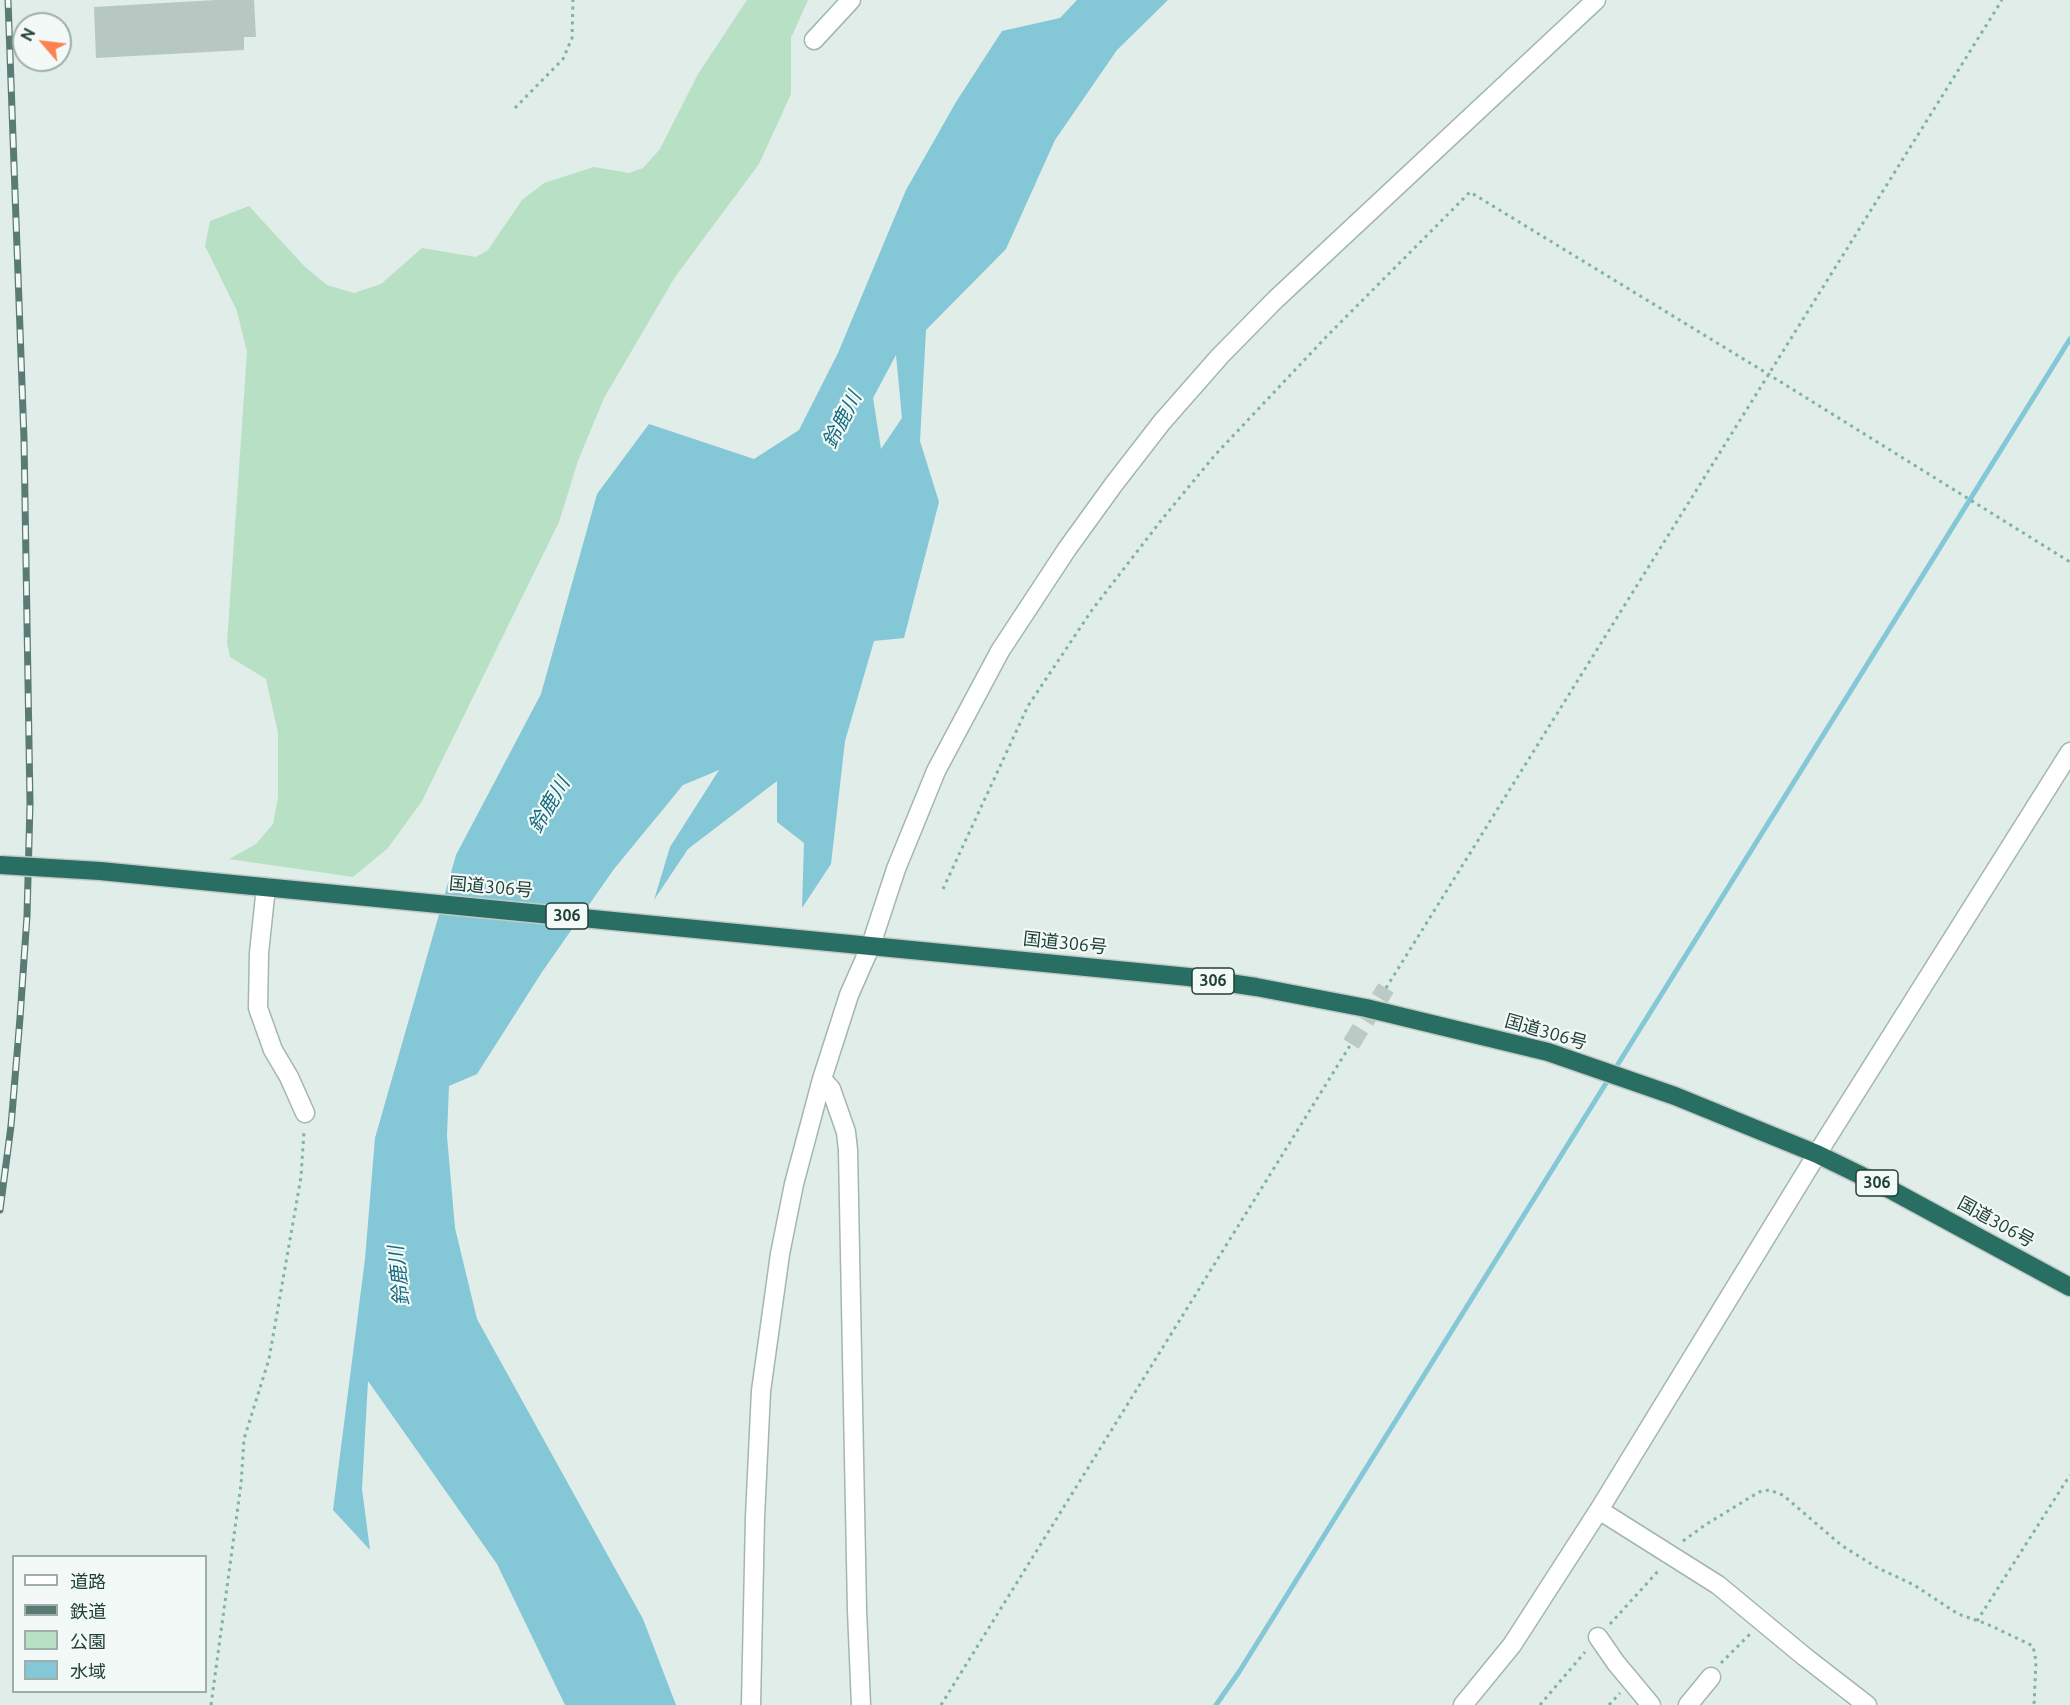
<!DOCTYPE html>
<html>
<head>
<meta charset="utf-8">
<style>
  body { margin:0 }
  #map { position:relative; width:2070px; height:1705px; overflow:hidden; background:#e1ede8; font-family:Ubuntu,"Noto Sans JP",sans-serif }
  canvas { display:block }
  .legend { position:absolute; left:12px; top:1555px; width:195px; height:138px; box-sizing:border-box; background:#f2f9f6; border:2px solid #9eafaa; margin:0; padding:8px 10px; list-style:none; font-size:18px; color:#204038 }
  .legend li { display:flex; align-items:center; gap:12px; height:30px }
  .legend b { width:30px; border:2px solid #9eafaa }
  .north { position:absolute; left:12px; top:12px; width:60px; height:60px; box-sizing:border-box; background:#f2f9f6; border:2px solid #9eafaa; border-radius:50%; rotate:298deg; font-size:16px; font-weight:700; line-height:24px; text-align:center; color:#204038 }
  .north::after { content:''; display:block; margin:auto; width:21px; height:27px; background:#fe814f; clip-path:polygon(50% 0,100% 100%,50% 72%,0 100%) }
</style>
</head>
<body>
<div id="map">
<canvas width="2070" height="1705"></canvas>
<ul class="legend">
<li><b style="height:8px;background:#fff"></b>道路</li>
<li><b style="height:8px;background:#5a7b74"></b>鉄道</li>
<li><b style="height:16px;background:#b8e0c5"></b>公園</li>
<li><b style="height:16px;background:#84c7d7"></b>水域</li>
</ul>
<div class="north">N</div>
</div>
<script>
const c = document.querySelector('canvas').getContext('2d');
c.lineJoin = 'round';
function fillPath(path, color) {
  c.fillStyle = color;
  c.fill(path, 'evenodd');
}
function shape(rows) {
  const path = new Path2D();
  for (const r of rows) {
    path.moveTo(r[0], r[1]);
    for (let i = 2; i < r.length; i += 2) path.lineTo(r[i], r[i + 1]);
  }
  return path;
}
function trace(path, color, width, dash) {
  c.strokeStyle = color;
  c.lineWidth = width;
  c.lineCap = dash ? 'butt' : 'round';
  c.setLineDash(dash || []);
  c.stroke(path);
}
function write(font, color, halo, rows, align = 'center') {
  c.font = font + ' Ubuntu,"Noto Sans JP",sans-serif';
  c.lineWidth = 4.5;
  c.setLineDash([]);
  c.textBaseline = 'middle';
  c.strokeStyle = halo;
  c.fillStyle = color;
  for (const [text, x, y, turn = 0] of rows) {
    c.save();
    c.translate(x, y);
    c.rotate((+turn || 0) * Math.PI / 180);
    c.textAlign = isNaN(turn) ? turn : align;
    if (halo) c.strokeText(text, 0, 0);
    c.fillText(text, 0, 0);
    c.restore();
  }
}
fillPath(shape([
  [747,0,808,0,791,38,791,94,759,164,675,277,604,398,578,461,559,522,422,801,388,848,353,877,229,859,256,844,273,824,278,798,278,733,266,679,230,657,227,643,247,352,237,311,205,246,210,221,249,206,304,266,327,285,354,293,381,284,422,248,476,257,488,250,522,200,544,183,594,167,629,173,643,168,660,149,698,74]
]), '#b8e0c5');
fillPath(shape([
  [1077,0,1168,0,1117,50,1055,140,1006,249,926,330,920,441,939,502,904,638,874,641,845,741,831,864,802,908,804,843,777,822,777,781,688,849,654,900,670,847,719,770,683,785,614,869,542,972,477,1074,449,1086,447,1136,455,1228,477,1319,643,1619,676,1705,565,1705,497,1564,368,1381,362,1489,370,1550,333,1510,365,1259,375,1138,456,855,541,694,597,494,649,424,754,459,799,430,838,353,906,190,956,102,1002,31,1060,18],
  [896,355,902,418,881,449,873,398]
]), '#84c7d7');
trace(shape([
  [1216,1705,1239,1672,2070,339]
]), '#84c7d7', 5);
fillPath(shape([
  [216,0,254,0,256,37,244,37,244,50,96,58,94,7]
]), '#b6c8c1');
trace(shape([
  [1351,1044,1386,988]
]), '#bacac5', 18, [18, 9]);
const minor = shape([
  [814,40,851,0],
  [266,887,259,953,258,1008,273,1050,289,1077,305,1113],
  [822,1079,831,1089,846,1132,848,1150,857,1610,861,1705],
  [1599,1510,1718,1585,1805,1657,1867,1705],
  [1598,1637,1616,1663,1651,1705],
  [751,1705,755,1517,761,1391,780,1254,794,1184,822,1079,849,995,871,945,896,869,936,771,1000,651,1067,549,1114,484,1162,422,1220,356,1275,300,1596,0],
  [1463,1705,1512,1645,1599,1510,1817,1154,2070,752],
  [1688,1705,1711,1677]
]);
const highway = shape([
  [243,885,1189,977,1256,987,1366,1008,1548,1052,1675,1096,1817,1154,1893,1191,2070,1287]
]);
trace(minor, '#a3b6b0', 21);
trace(highway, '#c1cac7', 21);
trace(shape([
  [515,108,563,59,572,38,573,0],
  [943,889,1028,706,1092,610,1163,518,1215,455,1327,336,1470,192,1768,374,2070,562],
  [1386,988,2002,0],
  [1683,1541,1705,1525,1759,1492,1769,1490,1783,1495,1841,1545,1876,1567,1914,1585,1958,1614,1987,1624,2033,1646,2036,1661,2034,1705],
  [1977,1621,2070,1475],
  [1610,1624,1660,1569],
  [1721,1663,1750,1634],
  [211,1705,241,1484,244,1439,269,1359,301,1177,304,1131],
  [941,1705,1351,1044],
  [1540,1705,1585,1652],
  [1609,1705,1620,1693]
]), '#7fb3a5', 3, [3, 4.5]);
trace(minor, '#fff', 18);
trace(highway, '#296e63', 18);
const rail = shape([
  [0,1210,11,1126,20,1018,27,916,30,804,24,439,8,0]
]);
trace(rail, '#5a7b74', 7);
trace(rail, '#f2f9f6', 4.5, [14]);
const highwayBridge = shape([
  [0,865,100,871,243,885]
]);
trace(highwayBridge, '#c1cac7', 21, []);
trace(highwayBridge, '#296e63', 18);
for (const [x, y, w] of [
  [567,916,42],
  [1213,981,42],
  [1877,1183,42]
]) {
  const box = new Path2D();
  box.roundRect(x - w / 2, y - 13, w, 26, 4.5);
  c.fillStyle = '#f2f9f6';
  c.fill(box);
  trace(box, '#204038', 1.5);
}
write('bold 16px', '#204038', null, [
  ["306",567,916],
  ["306",1213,981],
  ["306",1877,1183]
]);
write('18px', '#204038', '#f2f9f6', [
  ["国道306号",491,887,5],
  ["国道306号",1065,943,6],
  ["国道306号",1546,1032,16],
  ["国道306号",1996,1222,29]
]);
write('italic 20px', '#146a81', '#f2f9f6', [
  ["鈴鹿川",842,420,-63],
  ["鈴鹿川",549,805,-59],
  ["鈴鹿川",399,1276,-96]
]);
</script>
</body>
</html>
